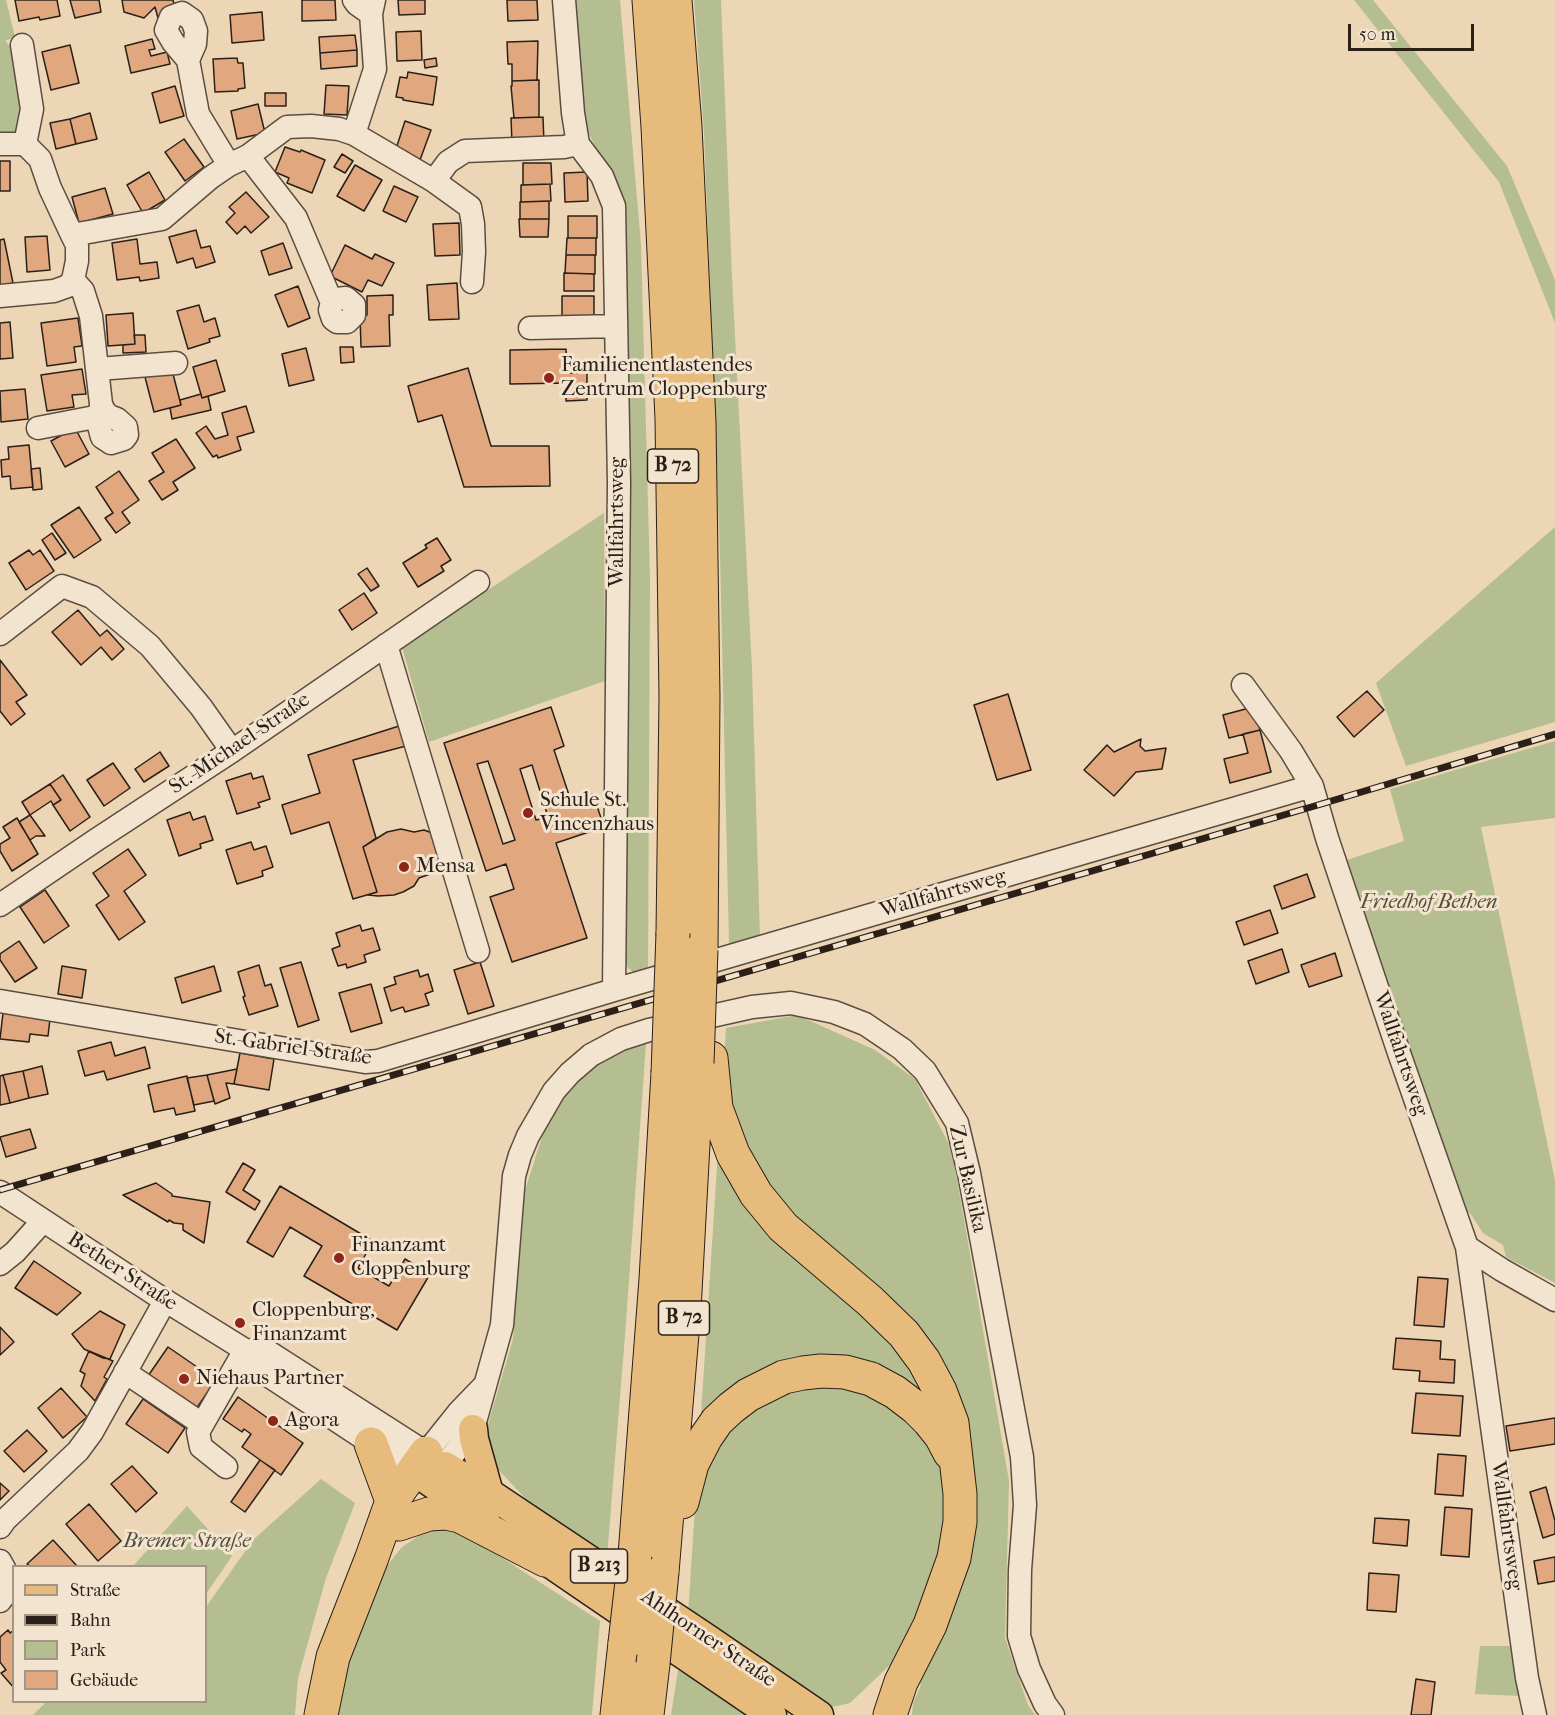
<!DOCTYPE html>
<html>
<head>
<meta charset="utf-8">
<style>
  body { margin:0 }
  #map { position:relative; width:1555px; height:1715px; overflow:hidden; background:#edd6b6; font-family:"IM FELL French Canon",serif }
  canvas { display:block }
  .legend { position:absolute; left:12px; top:1565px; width:195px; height:138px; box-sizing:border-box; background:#f3e4d0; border:2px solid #a39686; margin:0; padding:8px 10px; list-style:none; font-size:18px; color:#2a2018 }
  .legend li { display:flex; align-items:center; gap:12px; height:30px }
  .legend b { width:30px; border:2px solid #a39686 }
  .scale { position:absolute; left:1348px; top:24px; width:126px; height:27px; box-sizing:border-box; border:3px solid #2a2018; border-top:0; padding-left:8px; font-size:18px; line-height:21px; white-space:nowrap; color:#2a2018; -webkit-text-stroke:4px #f3e4d0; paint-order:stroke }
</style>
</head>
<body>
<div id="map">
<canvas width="1555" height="1715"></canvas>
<ul class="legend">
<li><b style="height:8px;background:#e6bb7b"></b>Straße</li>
<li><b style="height:8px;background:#2a2018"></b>Bahn</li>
<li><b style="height:16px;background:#b4be91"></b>Park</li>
<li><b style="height:16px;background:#e1a77f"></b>Gebäude</li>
</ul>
<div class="scale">50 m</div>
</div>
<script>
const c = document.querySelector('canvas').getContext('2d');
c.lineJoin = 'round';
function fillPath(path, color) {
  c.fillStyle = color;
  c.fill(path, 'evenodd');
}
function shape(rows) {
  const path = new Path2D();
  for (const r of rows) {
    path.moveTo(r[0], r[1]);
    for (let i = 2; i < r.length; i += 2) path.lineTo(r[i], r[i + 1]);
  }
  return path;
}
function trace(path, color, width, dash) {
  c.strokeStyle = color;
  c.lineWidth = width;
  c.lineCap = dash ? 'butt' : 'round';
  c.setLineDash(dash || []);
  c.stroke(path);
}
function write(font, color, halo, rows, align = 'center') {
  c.font = font + ' "IM FELL French Canon",serif';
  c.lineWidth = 6;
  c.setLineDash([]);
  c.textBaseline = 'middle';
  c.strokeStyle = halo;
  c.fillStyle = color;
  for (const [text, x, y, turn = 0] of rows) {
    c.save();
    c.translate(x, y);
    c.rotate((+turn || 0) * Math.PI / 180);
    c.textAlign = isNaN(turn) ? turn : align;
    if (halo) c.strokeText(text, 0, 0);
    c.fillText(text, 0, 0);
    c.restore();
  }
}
fillPath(shape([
  [0,0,6,0,15,37,5,41,19,55,26,110,21,134,0,135],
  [572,0,620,0,641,245,650,578,648,971,636,975,624,964,618,192,584,124],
  [694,0,721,0,732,277,752,669,760,939,729,944,720,555,704,132],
  [1354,0,1373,0,1507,166,1555,280,1555,323,1499,182],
  [604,513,605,681,429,742,402,647],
  [1555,527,1555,722,1406,766,1376,683],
  [1555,741,1555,818,1481,827,1555,1180,1555,1283,1506,1257,1503,1245,1483,1233,1470,1213,1463,1211,1344,861,1404,841,1390,789],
  [797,1015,875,1050,915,1079,952,1150,1009,1481,1005,1638,1028,1705,1035,1715,912,1715,913,1703,921,1685,891,1664,850,1703,828,1708,688,1615,726,1028],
  [646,1044,625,1336,607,1557,525,1498,493,1464,487,1428,513,1339,521,1203,547,1121,580,1076,616,1052],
  [321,1479,355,1503,326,1578,298,1678,295,1715,33,1715,46,1702,206,1702,206,1607,253,1540],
  [187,1506,232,1556,206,1594,206,1566,133,1566],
  [429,1529,459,1530,600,1621,592,1715,332,1715,342,1663,377,1578,402,1547],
  [1480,1646,1515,1646,1521,1696,1475,1694],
  [678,1670,701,1683,750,1715,671,1715]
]), '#b4be91');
const building = shape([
  [15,0,57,0,60,16,40,20,39,17,19,21,15,0],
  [70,0,99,0,101,12,75,18,70,0],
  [122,0,173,0,175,7,165,16,158,18,155,7,144,18,124,12,122,0],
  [302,0,335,0,336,20,302,21,302,0],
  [398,0,425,0,425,14,399,15,398,0],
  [507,0,537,0,538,20,508,21,507,0],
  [262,12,264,40,232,43,230,15,262,12],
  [421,31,422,60,397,61,396,32,421,31],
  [355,35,357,50,320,53,319,37,355,35],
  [152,39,155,49,149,50,151,56,167,52,170,64,131,73,125,46,152,39],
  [538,41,537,80,512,81,512,64,508,64,507,42,538,41],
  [70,45,79,83,51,90,42,52,70,45],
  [357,50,357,66,321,69,320,53,357,50],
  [237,58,238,63,243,63,245,88,238,89,238,91,215,92,213,59,237,58],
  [436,58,437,66,425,68,424,60,436,58],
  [408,72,437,77,433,105,403,100,403,98,396,97,400,77,407,78,408,72],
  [539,80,539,117,514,118,511,86,512,86,512,81,539,80],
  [326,85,349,86,347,115,324,114,326,85],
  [175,86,184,116,160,123,152,93,175,86],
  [265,93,286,93,286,106,265,106,265,93],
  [258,104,265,133,237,139,231,111,258,104],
  [90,113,97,139,76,144,70,119,90,113],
  [543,117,544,143,512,144,511,118,543,117],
  [70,119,76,144,56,149,50,123,70,119],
  [405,121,431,130,420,160,395,152,405,121],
  [184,139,204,167,185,181,165,152,184,139],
  [285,147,300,152,301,150,325,160,312,193,287,183,289,178,275,172,285,147],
  [342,154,353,161,345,173,334,167,342,154],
  [0,161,10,161,10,191,0,191,0,161],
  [523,163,551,163,552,184,523,185,523,163],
  [355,165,382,180,364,211,337,196,355,165],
  [149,172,165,200,143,213,127,185,149,172],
  [587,172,588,201,565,202,564,173,587,172],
  [550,184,551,201,521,202,521,185,550,184],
  [394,186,418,197,406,222,383,211,394,186],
  [105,188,113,214,79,223,72,197,105,188],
  [246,192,269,217,251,233,245,226,237,234,226,222,235,213,229,207,246,192],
  [549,201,549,219,520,219,520,202,549,201],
  [568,216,597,216,597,238,568,238,568,216],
  [519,219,549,219,548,237,520,237,519,219],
  [459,223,460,255,435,256,433,224,459,223],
  [196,230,201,248,210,246,215,262,196,268,193,258,177,263,169,237,196,230],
  [47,236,50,270,27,272,25,237,47,236],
  [567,238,596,238,596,255,566,255,567,238],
  [4,239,13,283,0,286,0,240,4,239],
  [137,239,140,264,157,262,159,278,140,281,139,277,117,280,112,243,137,239],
  [283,243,292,268,269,275,261,251,283,243],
  [345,245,372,259,375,254,394,263,382,286,368,280,362,292,330,276,345,245],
  [566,255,595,255,595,274,565,273,566,255],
  [564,273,594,274,594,291,564,291,564,273],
  [457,283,459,319,429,320,427,285,457,283],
  [298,286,310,318,288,327,275,295,298,286],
  [393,295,393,315,389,315,390,346,361,347,360,315,367,315,367,296,393,295],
  [562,296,594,296,594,318,562,319,562,296],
  [199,305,204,322,215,318,220,336,209,339,210,342,188,349,177,311,199,305],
  [133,313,135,344,108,346,106,315,133,313],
  [78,318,82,346,74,347,76,362,47,366,41,323,78,318],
  [10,322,13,358,0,359,0,323,10,322],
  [134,335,145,335,146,352,123,353,123,345,135,344,134,335],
  [340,347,353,347,354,362,341,363,340,347],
  [306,348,314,380,289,386,282,354,306,348],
  [566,349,567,373,587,373,587,400,566,401,566,383,510,384,510,350,566,349],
  [216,360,225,391,202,398,193,367,216,360],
  [468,368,491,446,549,446,550,486,464,487,442,415,418,422,408,386,468,368],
  [82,369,86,394,72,395,74,407,47,411,41,375,82,369],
  [172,370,181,405,154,412,145,377,172,370],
  [25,389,28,419,1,422,0,391,25,389],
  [201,394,202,398,208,396,211,410,172,419,170,408,181,405,180,400,201,394],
  [246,406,254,432,237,437,241,450,218,458,217,455,213,457,196,433,206,426,215,439,228,435,222,413,246,406],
  [75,428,89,454,65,467,51,441,75,428],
  [176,439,195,468,173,482,178,490,162,500,149,481,164,472,152,453,176,439],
  [29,445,33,487,11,489,10,476,2,477,1,460,9,459,8,447,29,445],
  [40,468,42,489,33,490,31,469,40,468],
  [119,471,139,500,122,512,130,523,116,533,105,518,113,513,96,487,119,471],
  [79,507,101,540,74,558,51,525,79,507],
  [52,533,66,553,55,560,42,540,52,533],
  [437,538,451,560,441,566,444,571,418,587,403,563,427,548,425,545,437,538],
  [29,550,33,555,40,550,54,571,26,590,9,563,29,550],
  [367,568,379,586,371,591,358,574,367,568],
  [364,593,377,613,352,630,339,610,364,593],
  [78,610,100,636,107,630,124,649,112,660,101,647,81,665,52,632,78,610],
  [0,660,27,695,16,702,25,714,11,725,0,711,0,660],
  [1367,691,1384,710,1354,737,1337,717,1367,691],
  [1008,694,1031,770,997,780,974,705,1008,694],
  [551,707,564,746,554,750,571,801,593,794,604,827,556,843,587,938,512,962,490,897,514,889,506,864,486,871,444,743,551,707],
  [488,761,515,840,503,844,477,764,488,761],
  [532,765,548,817,536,820,520,769,532,765],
  [1253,707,1260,730,1229,738,1223,715,1253,707],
  [399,726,406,746,353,760,376,838,363,847,377,892,353,899,329,822,291,834,282,805,320,793,308,755,399,726],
  [1260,730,1271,772,1230,783,1224,759,1248,753,1243,734,1260,730],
  [1141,739,1140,746,1145,751,1166,748,1162,769,1136,772,1114,796,1084,770,1107,745,1114,752,1141,739],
  [160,752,169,766,144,782,135,769,160,752],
  [113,763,130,788,104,806,87,780,113,763],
  [251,773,253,779,263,776,270,799,258,803,260,807,237,814,226,781,251,773],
  [63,775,90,817,70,831,53,805,61,800,50,784,63,775],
  [50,784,61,800,53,805,51,801,30,815,22,802,50,784],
  [190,812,193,820,205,816,213,840,200,844,201,848,179,856,167,820,190,812],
  [30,815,45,836,36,836,30,840,19,822,30,815],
  [17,818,38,854,12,871,0,851,0,844,10,838,3,827,17,818],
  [401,829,414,832,424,830,440,836,442,862,433,873,419,878,414,886,403,892,394,895,378,896,368,895,377,892,363,847,387,832,401,829],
  [251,842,254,850,266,846,273,867,262,871,263,876,237,884,226,850,251,842],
  [128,849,146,875,124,891,145,922,119,940,96,905,109,896,93,873,128,849],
  [1307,874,1315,897,1282,909,1274,886,1307,874],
  [45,890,69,926,44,943,20,907,45,890],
  [1270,910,1278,933,1244,945,1236,922,1270,910],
  [360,925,362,931,373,928,380,950,364,955,366,962,347,968,346,964,338,966,332,949,340,946,336,933,360,925],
  [19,941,37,968,15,982,0,960,0,954,19,941],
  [1282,949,1289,972,1256,984,1248,961,1282,949],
  [1335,953,1342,976,1309,987,1301,965,1335,953],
  [301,962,319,1020,298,1027,280,968,301,962],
  [480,962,494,1006,468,1014,454,970,480,962],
  [259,965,265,986,271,984,278,1006,249,1015,243,997,245,996,238,972,259,965],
  [62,966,86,970,82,998,58,994,62,966],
  [214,966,221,991,182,1003,175,978,214,966],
  [418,970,420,977,428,974,433,991,425,994,429,1005,405,1012,403,1007,391,1011,384,988,396,984,394,977,418,970],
  [371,984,382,1023,351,1032,339,993,371,984],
  [3,1013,50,1019,48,1036,30,1034,29,1042,0,1039,3,1013],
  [111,1042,115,1056,145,1047,150,1068,107,1080,104,1071,85,1076,78,1051,111,1042],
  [240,1053,274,1059,269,1090,234,1084,240,1053],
  [42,1066,48,1094,29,1098,23,1071,42,1066],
  [237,1069,234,1084,226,1083,230,1098,215,1104,207,1075,237,1069],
  [23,1071,29,1098,10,1103,3,1075,23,1071],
  [3,1075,10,1103,0,1105,0,1076,3,1075],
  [207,1075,214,1101,194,1105,187,1078,207,1075],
  [187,1076,195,1111,176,1115,174,1108,154,1112,148,1085,187,1076],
  [30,1129,36,1148,6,1157,0,1137,30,1129],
  [243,1163,255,1170,243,1190,260,1201,255,1210,226,1192,243,1163],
  [156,1183,172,1194,172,1196,210,1202,204,1243,183,1230,183,1224,174,1223,169,1220,168,1222,123,1195,156,1183],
  [280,1186,373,1241,358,1268,389,1286,405,1259,430,1274,397,1330,304,1276,322,1246,290,1227,273,1257,247,1242,280,1186],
  [34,1261,81,1293,57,1315,15,1288,34,1261],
  [1418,1277,1448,1279,1444,1327,1414,1325,1418,1277],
  [100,1311,125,1325,110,1359,103,1358,84,1349,72,1334,100,1311],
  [0,1327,14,1342,0,1355,0,1327],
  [1396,1338,1441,1341,1440,1359,1455,1360,1454,1383,1419,1381,1420,1371,1393,1369,1396,1338],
  [168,1347,216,1380,196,1409,148,1376,168,1347],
  [89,1351,113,1361,104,1377,107,1379,95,1401,81,1386,85,1374,80,1371,89,1351],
  [61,1388,87,1417,63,1438,38,1408,61,1388],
  [1416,1393,1463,1396,1460,1436,1412,1433,1416,1393],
  [238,1397,303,1443,281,1475,242,1447,251,1434,244,1429,242,1432,223,1419,238,1397],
  [143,1399,185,1428,168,1453,126,1424,143,1399],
  [1555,1418,1555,1444,1510,1451,1506,1426,1555,1418],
  [27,1430,47,1451,24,1472,4,1451,27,1430],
  [1438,1454,1466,1456,1463,1496,1435,1494,1438,1454],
  [260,1460,275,1470,245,1512,231,1502,260,1460],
  [132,1466,157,1493,136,1512,111,1484,132,1466],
  [0,1483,9,1491,0,1500,0,1483],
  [1546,1487,1555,1521,1555,1534,1543,1538,1530,1492,1546,1487],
  [89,1504,121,1541,98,1561,66,1524,89,1504],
  [1445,1507,1472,1509,1469,1557,1441,1555,1445,1507],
  [1375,1518,1409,1520,1407,1546,1373,1543,1375,1518],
  [53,1540,77,1566,30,1566,27,1564,53,1540],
  [1555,1557,1555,1581,1538,1584,1534,1561,1555,1557],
  [1369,1573,1399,1575,1396,1612,1367,1610,1369,1573],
  [8,1630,10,1633,14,1630,14,1688,1,1673,6,1670,0,1662,0,1637,8,1630],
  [1416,1679,1435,1682,1431,1715,1411,1715,1416,1679]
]);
fillPath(building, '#e1a77f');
trace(building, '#2a2018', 1.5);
const minor = shape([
  [354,0,357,4,371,14],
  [564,0,573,113,578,144,602,176,614,206,619,483,614,990,1312,786],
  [22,45,32,109,25,144,40,159,50,188,72,235],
  [188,60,173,42,166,30,171,17,182,13,192,20,196,31,195,44,188,60,198,114,229,165],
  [354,134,375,69,371,14,374,0],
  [0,144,25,144],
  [248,156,296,218,332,303,330,310,333,319,337,322,347,322,354,315,354,305,346,298,336,299,332,303],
  [434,181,470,207,473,224,474,252,472,282],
  [73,280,83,291,91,316,101,404,99,426,102,437,111,443,124,439,127,435,126,427,117,419,109,416,104,411,101,404],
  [0,296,54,291,68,286,73,280,77,261,77,245,72,235,162,219,210,178,229,165,248,156,287,127,311,126,339,129,354,134,434,181,448,162,465,151,564,147,578,144],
  [530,328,616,326],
  [98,369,176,363],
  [38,428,100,416],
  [0,634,62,586,92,597,150,646,201,707,232,751],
  [386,645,478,951],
  [1243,685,1291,751,1312,786,1327,838,1399,1053,1467,1247,1527,1678,1535,1715],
  [0,905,96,840,232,751,478,582],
  [0,1001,365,1062,378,1061,614,990],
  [0,1192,158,1296,245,1350,257,1368,412,1470],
  [1467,1247,1502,1270,1555,1300],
  [0,1264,15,1252,43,1221],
  [245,1350,267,1351,437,1460],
  [125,1372,202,1424],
  [426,1453,458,1413,484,1386],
  [226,1467,201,1447,198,1432,245,1350],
  [434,1479,473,1429,502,1325,514,1176,520,1155,528,1136,554,1091,570,1073,591,1055,621,1039,649,1030,752,1007,791,1003,834,1012,865,1024,902,1049,925,1071,957,1123,969,1173,1022,1457,1025,1505,1020,1570,1019,1636,1029,1669,1045,1704,1053,1715],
  [0,1527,5,1520,78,1451,92,1432,165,1301],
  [0,1561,6,1572,7,1584,6,1593,0,1601]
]);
const major = shape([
  [473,1429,474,1439,489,1493],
  [445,1466,489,1493,709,1640,819,1715],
  [412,1470,485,1519],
  [526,1547,772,1715]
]);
const highway = shape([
  [649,0,658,127,672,419,676,697,673,933],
  [675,0,685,126,699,422,703,697,701,950],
  [711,1058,716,1108,733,1154,756,1194,783,1227,870,1301,904,1334,924,1361,940,1391,952,1423,960,1494,960,1522,954,1558,930,1625,901,1682,890,1715],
  [371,1444,392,1501],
  [682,1502,692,1464,706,1437,717,1421,731,1408,748,1395,784,1377,803,1373,821,1371,845,1372,871,1379,895,1392,916,1408,929,1421,941,1436,950,1453],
  [399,1524,429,1514,446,1513,460,1516,545,1560],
  [635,1555,656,1279,668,1073],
  [662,1572,684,1310,697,1071],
  [321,1715,333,1657,371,1560,392,1501,426,1453],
  [617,1715,625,1643],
  [647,1715,653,1664]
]);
trace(minor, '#5b4e40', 25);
trace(major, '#2a2018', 31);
trace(highway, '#2a2018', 35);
trace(minor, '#f3e4d0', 22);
trace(major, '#e6bb7b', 28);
trace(highway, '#e6bb7b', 33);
const rail = shape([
  [0,1190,1318,805,1555,734]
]);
trace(rail, '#2a2018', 7);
trace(rail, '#f3e4d0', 4.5, [14]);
const highwayBridge = shape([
  [697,1063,701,950],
  [668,1073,673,933],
  [625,1643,635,1555],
  [653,1664,662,1572]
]);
trace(highwayBridge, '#2a2018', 35, []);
trace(highwayBridge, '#e6bb7b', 33);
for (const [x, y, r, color] of [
  [549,378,6,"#8f2418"],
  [528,813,6,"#8f2418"],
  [404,867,6,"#8f2418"],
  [339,1258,6,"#8f2418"],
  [240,1323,6,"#8f2418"],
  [184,1379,6,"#8f2418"],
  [273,1421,6,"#8f2418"]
]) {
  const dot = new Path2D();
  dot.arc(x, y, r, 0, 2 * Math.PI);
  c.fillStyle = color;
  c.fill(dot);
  trace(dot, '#f3e4d0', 2);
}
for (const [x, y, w] of [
  [673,466,51],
  [684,1318,51],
  [599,1566,57]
]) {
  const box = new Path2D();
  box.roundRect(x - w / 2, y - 17, w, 34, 4.5);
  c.fillStyle = '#f3e4d0';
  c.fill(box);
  trace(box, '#2a2018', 1.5);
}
write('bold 20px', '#2a2018', null, [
  ["B 72",673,466],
  ["B 72",684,1318],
  ["B 213",599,1566]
]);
write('21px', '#2a2018', '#f3e4d0', [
  ["Familienentlastendes",561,366],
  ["Zentrum Cloppenburg",561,390],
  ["Schule St.",540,801],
  ["Vincenzhaus",540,825],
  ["Mensa",416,867],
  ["Finanzamt",351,1246],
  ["Cloppenburg",351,1270],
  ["Cloppenburg,",252,1311],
  ["Finanzamt",252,1335],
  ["Niehaus Partner",196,1379],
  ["Agora",285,1421]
], 'left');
write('21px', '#2a2018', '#f3e4d0', [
  ["Wallfahrtsweg",618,522,-90],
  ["St.-Michael-Straße",240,744,-34],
  ["Wallfahrtsweg",943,894,-16],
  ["St.-Gabriel-Straße",293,1048,8],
  ["Wallfahrtsweg",1400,1054,71],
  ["Zur Basilika",967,1179,77],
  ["Bether Straße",122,1272,33],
  ["Wallfahrtsweg",1506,1526,82],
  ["Ahlhorner Straße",708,1639,34]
]);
write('italic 21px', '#534f3c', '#f3e4d0', [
  ["Friedhof Bethen",1429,903],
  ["Bremer Straße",187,1542]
]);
</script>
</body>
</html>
